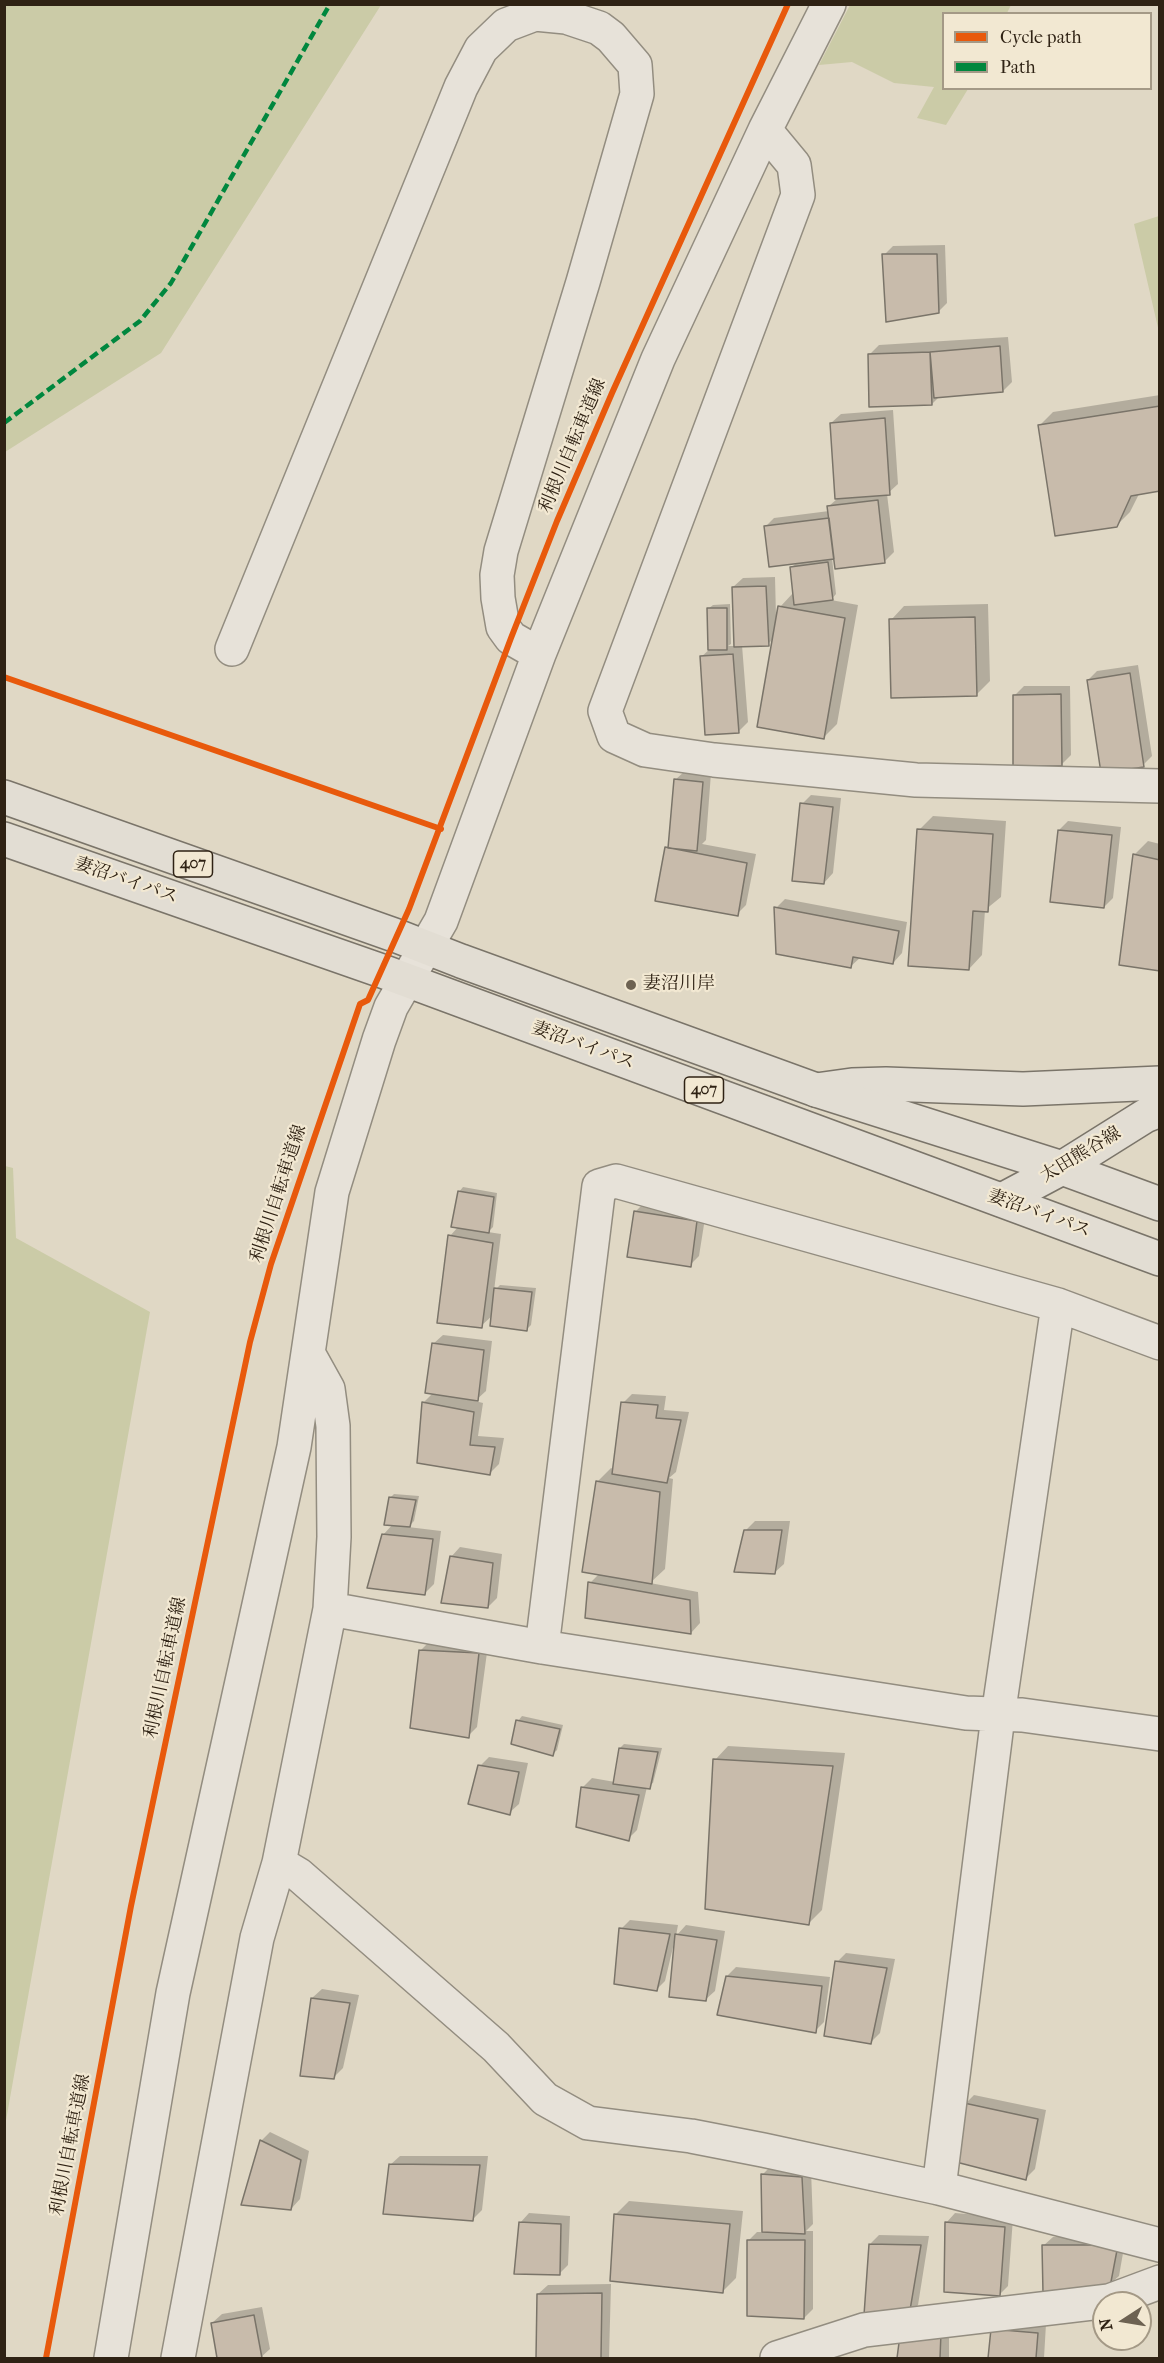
<!DOCTYPE html>
<html>
<head>
<meta charset="utf-8">
<style>
  body { margin:0 }
  #map { position:relative; width:1164px; height:2363px; overflow:hidden; background:#e0d8c5; font-family:"IM FELL French Canon",serif }
  canvas { display:block }
  .frame { position:absolute; inset:0; border:6px solid #2f2214; pointer-events:none }
  .legend { position:absolute; left:942px; top:12px; width:210px; height:78px; box-sizing:border-box; background:#f2e8d2; border:2px solid #a49986; margin:0; padding:8px 10px; list-style:none; font-size:18px; color:#2f2214 }
  .legend li { display:flex; align-items:center; gap:12px; height:30px }
  .legend b { width:30px; border:2px solid #a49986 }
  .north { position:absolute; left:1092px; top:2291px; width:60px; height:60px; box-sizing:border-box; background:#f2e8d2; border:2px solid #a49986; border-radius:50%; rotate:258deg; font-size:16px; font-weight:700; line-height:24px; text-align:center; color:#2f2214 }
  .north::after { content:''; display:block; margin:auto; width:21px; height:27px; background:#6d6252; clip-path:polygon(50% 0,100% 100%,50% 72%,0 100%) }
</style>
</head>
<body>
<div id="map">
<canvas width="1164" height="2363"></canvas>
<div class="frame"></div>
<ul class="legend">
<li><b style="height:8px;background:#e8590c"></b>Cycle path</li>
<li><b style="height:8px;background:#00873e"></b>Path</li>
</ul>
<div class="north">N</div>
</div>
<script>
const c = document.querySelector('canvas').getContext('2d');
c.lineJoin = 'round';
function fillPath(path, color) {
  c.fillStyle = color;
  c.fill(path, 'evenodd');
}
function shape(rows) {
  const path = new Path2D();
  for (const r of rows) {
    path.moveTo(r[0], r[1]);
    for (let i = 2; i < r.length; i += 2) path.lineTo(r[i], r[i + 1]);
  }
  return path;
}
function trace(path, color, width, dash) {
  c.strokeStyle = color;
  c.lineWidth = width;
  c.lineCap = dash ? 'butt' : 'round';
  c.setLineDash(dash || []);
  c.stroke(path);
}
function write(font, color, halo, rows, align = 'center') {
  c.font = font + ' "IM FELL French Canon","Noto Serif JP",serif';
  c.lineWidth = 4.5;
  c.setLineDash([]);
  c.textBaseline = 'middle';
  c.strokeStyle = halo;
  c.fillStyle = color;
  for (const [text, x, y, turn = 0] of rows) {
    c.save();
    c.translate(x, y);
    c.rotate((+turn || 0) * Math.PI / 180);
    c.textAlign = isNaN(turn) ? turn : align;
    if (halo) c.strokeText(text, 0, 0);
    c.fillText(text, 0, 0);
    c.restore();
  }
}
fillPath(shape([
  [5,4,381,5,161,353,5,452],
  [850,5,850,4,1011,5,1007,13,944,14,944,88,968,89,946,125,917,118,934,87,894,83,852,62,819,65],
  [1159,216,1160,216,1159,332,1134,224],
  [5,1166,13,1168,16,1238,150,1312,5,2126]
]), '#cbcba7');
fillPath(shape([
  [945,245,947,303,938,312,884,255,893,246],
  [1008,337,1012,382,1003,391,940,396,932,404,869,355,879,345],
  [1160,395,1160,490,1139,494,1130,512,1116,526,1040,425,1053,412],
  [893,410,898,484,887,494,894,552,884,562,832,558,836,594,831,600,858,605,837,724,824,737,774,638,768,644,742,645,748,722,739,731,701,657,710,649,708,609,713,605,730,604,731,644,728,646,736,646,733,587,743,578,775,577,776,616,780,607,793,593,791,568,797,562,765,527,774,518,829,511,829,506,837,499,831,423,841,414],
  [988,604,990,681,976,695,891,620,904,606],
  [1138,665,1152,756,1143,765,1088,680,1097,671],
  [1024,686,1070,686,1071,755,1062,764,1015,695],
  [685,771,711,773,706,840,702,844,756,854,746,905,737,914,666,848,670,845,675,780],
  [811,795,841,798,833,873,824,883,802,804],
  [933,816,1006,821,1001,897,985,910,982,955,969,969,919,830],
  [1068,821,1121,827,1113,898,1104,907,1059,830],
  [1148,841,1160,844,1160,970,1134,855],
  [785,899,907,922,902,953,893,963,861,957,851,966,776,908],
  [463,1187,497,1193,493,1227,488,1232,501,1234,494,1291,500,1285,536,1288,531,1325,526,1330,493,1315,481,1326,450,1236,458,1227,459,1192],
  [644,1203,706,1212,699,1256,690,1265,635,1212],
  [443,1335,492,1341,486,1391,475,1401,483,1403,478,1436,504,1438,499,1464,490,1473,418,1462,424,1402,433,1393,433,1344],
  [632,1394,666,1396,664,1410,689,1412,676,1472,669,1478,673,1479,665,1569,650,1583,698,1592,700,1623,691,1633,590,1583,600,1573,597,1482,611,1468,614,1469,623,1403],
  [394,1494,419,1496,414,1521,408,1527,441,1531,434,1584,424,1594,383,1535,393,1524,390,1498],
  [755,1521,790,1521,784,1564,774,1573,745,1531],
  [460,1547,502,1554,497,1598,488,1607,451,1557],
  [429,1642,488,1645,477,1727,468,1736,420,1651],
  [522,1716,563,1725,557,1750,553,1754,518,1721],
  [624,1744,662,1748,653,1783,647,1787,637,1830,628,1839,583,1787,592,1778,615,1782,620,1748],
  [728,1746,845,1753,822,1910,808,1924,715,1760],
  [489,1757,528,1763,519,1804,509,1813,480,1766],
  [630,1920,678,1925,676,1936,686,1925,725,1931,715,1991,705,2000,676,1943,674,1943,665,1981,656,1990,621,1929],
  [846,1953,895,1959,880,2033,871,2042,837,1962],
  [736,1967,830,1977,824,2022,815,2031,727,1976],
  [322,1989,359,1995,343,2068,334,2077,312,1998],
  [974,2095,1046,2110,1035,2169,1026,2178,965,2104],
  [270,2132,309,2151,300,2199,291,2209,261,2141],
  [400,2156,488,2156,482,2210,473,2219,390,2165],
  [771,2166,811,2169,813,2224,806,2231,813,2231,813,2309,804,2318,748,2241,757,2232,764,2232,762,2175],
  [629,2201,743,2211,736,2278,722,2292,615,2215],
  [529,2213,570,2216,568,2265,559,2274,520,2223],
  [955,2213,1013,2218,1008,2286,999,2295,946,2223],
  [879,2235,929,2236,918,2305,909,2314,870,2244],
  [1126,2236,1119,2276,1109,2285,1043,2246,1053,2237],
  [611,2284,609,2358,537,2358,538,2294,548,2285],
  [262,2307,270,2349,260,2358,219,2358,212,2323,222,2314],
  [1046,2324,1044,2358,989,2358,992,2329],
  [949,2325,949,2358,899,2358,901,2336]
]), '#0003');
const building = shape([
  [882,254,937,254,939,313,886,322,882,254],
  [1000,346,1003,392,934,398,930,352,1000,346],
  [930,352,932,405,869,407,868,354,930,352],
  [1160,406,1160,491,1131,496,1117,527,1055,536,1038,425,1160,406],
  [885,418,890,495,835,499,830,423,885,418],
  [878,500,885,563,835,569,827,506,878,500],
  [829,518,834,559,769,567,764,526,829,518],
  [828,562,833,600,794,605,790,567,828,562],
  [766,586,769,646,734,647,732,587,766,586],
  [778,606,845,618,824,739,757,727,778,606],
  [707,608,727,608,727,650,708,650,707,608],
  [975,617,977,696,891,698,889,619,975,617],
  [733,654,739,733,705,735,700,656,733,654],
  [1130,673,1144,767,1101,773,1087,680,1130,673],
  [1061,694,1062,766,1013,766,1013,695,1061,694],
  [674,779,703,782,697,851,668,848,674,779],
  [800,803,833,807,824,884,792,881,800,803],
  [917,829,993,834,988,912,973,911,969,970,908,966,917,829],
  [1058,830,1112,835,1104,908,1050,902,1058,830],
  [665,847,747,863,738,916,655,901,665,847],
  [1133,854,1160,860,1160,971,1119,965,1133,854],
  [774,907,899,931,893,964,853,957,851,968,776,954,774,907],
  [458,1191,494,1197,489,1233,451,1227,458,1191],
  [634,1211,697,1221,691,1267,627,1257,634,1211],
  [448,1235,493,1243,482,1328,437,1323,448,1235],
  [494,1288,532,1292,527,1331,490,1326,494,1288],
  [432,1343,484,1350,478,1401,425,1393,432,1343],
  [422,1402,474,1412,470,1445,495,1447,490,1475,417,1463,422,1402],
  [621,1402,658,1405,656,1418,681,1420,667,1483,612,1474,621,1402],
  [596,1481,660,1492,652,1584,582,1572,596,1481],
  [389,1497,416,1500,410,1527,384,1525,389,1497],
  [744,1530,782,1530,775,1574,734,1572,744,1530],
  [382,1534,433,1539,425,1595,367,1588,382,1534],
  [450,1556,493,1563,488,1608,441,1603,450,1556],
  [588,1582,690,1600,691,1634,585,1618,588,1582],
  [419,1650,479,1653,469,1738,410,1728,419,1650],
  [516,1720,560,1729,553,1756,511,1744,516,1720],
  [619,1748,658,1752,650,1789,613,1784,619,1748],
  [713,1759,833,1766,809,1925,705,1909,713,1759],
  [478,1765,519,1772,510,1815,468,1804,478,1765],
  [581,1787,639,1795,629,1841,576,1827,581,1787],
  [619,1928,670,1934,657,1991,614,1984,619,1928],
  [675,1934,717,1940,706,2001,669,1997,675,1934],
  [835,1961,887,1968,871,2044,824,2036,835,1961],
  [726,1976,822,1986,816,2033,717,2015,726,1976],
  [311,1998,350,2003,334,2079,300,2076,311,1998],
  [964,2103,1038,2119,1026,2180,956,2162,964,2103],
  [260,2140,301,2160,291,2210,241,2205,260,2140],
  [389,2164,480,2165,473,2221,383,2214,389,2164],
  [761,2174,802,2177,805,2234,762,2232,761,2174],
  [614,2214,730,2224,723,2293,610,2281,614,2214],
  [519,2222,561,2224,560,2275,514,2274,519,2222],
  [945,2222,1005,2227,1000,2296,944,2292,945,2222],
  [747,2240,805,2240,804,2319,747,2316,747,2240],
  [869,2244,921,2245,909,2316,864,2315,869,2244],
  [1042,2245,1118,2245,1110,2287,1043,2293,1042,2245],
  [602,2293,601,2358,536,2358,537,2294,602,2293],
  [254,2315,262,2358,217,2358,211,2323,254,2315],
  [991,2329,1038,2333,1036,2358,988,2358,991,2329],
  [941,2333,940,2358,897,2358,900,2335,941,2333]
]);
fillPath(building, '#c8bbab');
trace(building, '#7a7469', 1.5);
const minor = shape([
  [765,130,794,165,798,195,605,711,614,736,645,750,714,760,916,780,1160,786],
  [232,649,461,87,481,49,506,25,535,14,566,17,599,28,611,37,635,65,637,94,583,282,501,551,497,575,498,598,503,627,511,638,539,654],
  [330,1609,542,1647,966,1713,1022,1715,1160,1734],
  [542,1647,599,1186,616,1181,1058,1305,1160,1343],
  [279,1863,299,1875,496,2047,545,2099,588,2123,691,2136,763,2150,939,2188,1160,2245],
  [939,2188,998,1716,1058,1305],
  [111,2358,173,1993,294,1447,332,1192,379,1040,391,1007,441,921,539,654,658,359,765,130,829,4],
  [178,2358,257,1938,279,1863,330,1609,334,1537,333,1426,328,1389,308,1353],
  [777,2358,864,2330,1109,2301,1160,2282]
]);
const major = shape([
  [816,1090,852,1085,886,1084,1023,1089,1160,1083],
  [1002,1200,1062,1168,1145,1116,1160,1110]
]);
const highway = shape([
  [4,797,397,936,461,961,816,1090,1062,1168,1160,1204],
  [4,839,382,971,1160,1259]
]);
trace(minor, '#938d80', 36);
trace(major, '#7a7469', 36);
trace(highway, '#7a7469', 36);
trace(minor, '#e7e2d9', 33);
trace(major, '#e2ddd3', 33);
trace(highway, '#e2ddd3', 33);
trace(shape([
  [4,423,140,321,171,283,330,4]
]), '#00873e', 4.5, [9, 4.5]);
trace(shape([
  [4,677,441,829],
  [46,2358,131,1906,250,1342,271,1264,360,1004,368,1000,409,909,511,638,557,521,612,393,788,4]
]), '#e8590c', 6);
for (const [x, y, r, color] of [
  [631,985,6,"#6d6252"]
]) {
  const dot = new Path2D();
  dot.arc(x, y, r, 0, 2 * Math.PI);
  c.fillStyle = color;
  c.fill(dot);
  trace(dot, '#f2e8d2', 2);
}
for (const [x, y, w] of [
  [193,864,39],
  [704,1090,39]
]) {
  const box = new Path2D();
  box.roundRect(x - w / 2, y - 13, w, 26, 4.5);
  c.fillStyle = '#f2e8d2';
  c.fill(box);
  trace(box, '#2f2214', 1.5);
}
write('bold 16px', '#2f2214', null, [
  ["407",193,864],
  ["407",704,1090]
]);
write('18px', '#2f2214', '#f2e8d2', [
  ["利根川自転車道線",573,446,-67],
  ["妻沼バイパス",126,881,19],
  ["妻沼バイパス",583,1046,20],
  ["太田熊谷線",1081,1155,-31],
  ["利根川自転車道線",279,1194,-72],
  ["妻沼バイパス",1039,1214,20],
  ["利根川自転車道線",166,1668,-78],
  ["利根川自転車道線",71,2145,-79]
]);
write('18px', '#2f2214', '#f2e8d2', [
  ["妻沼川岸",643,985]
], 'left');
</script>
</body>
</html>
